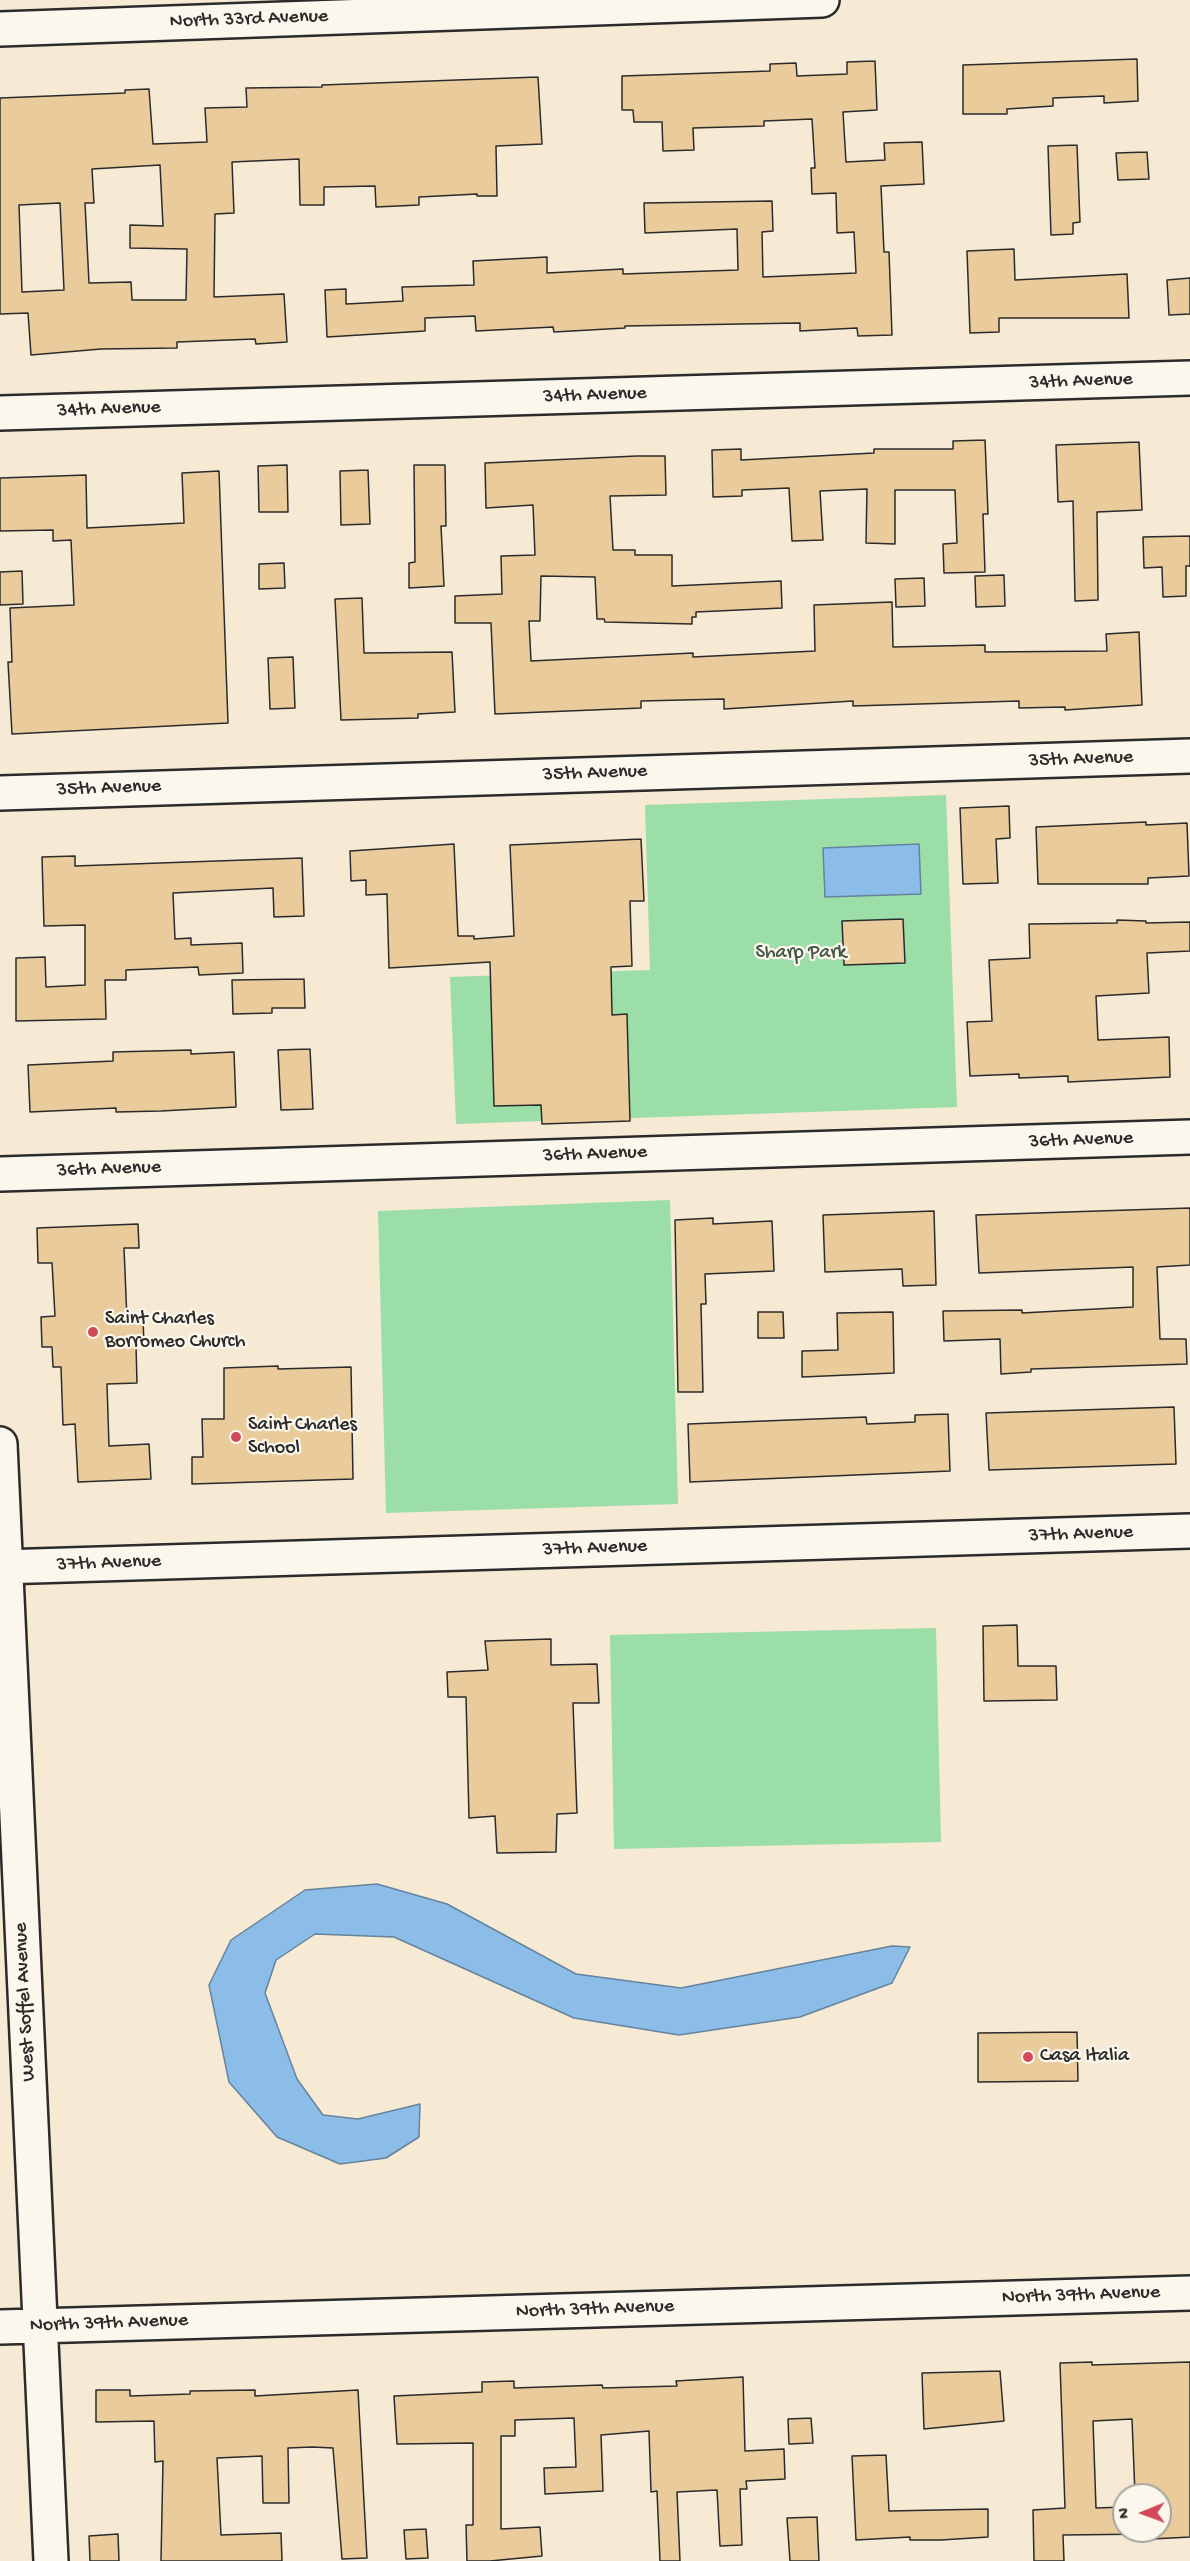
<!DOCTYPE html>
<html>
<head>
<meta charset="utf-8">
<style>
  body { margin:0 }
  #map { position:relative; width:1190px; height:2561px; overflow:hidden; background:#f6ead4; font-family:"Gochi Hand",sans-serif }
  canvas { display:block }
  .north { position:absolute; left:1112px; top:2483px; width:60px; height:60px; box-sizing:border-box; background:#fbf7ec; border:2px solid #a8a59f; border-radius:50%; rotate:269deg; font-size:16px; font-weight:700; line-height:24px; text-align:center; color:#2b2b2b }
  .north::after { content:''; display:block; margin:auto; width:21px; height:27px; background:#d1495b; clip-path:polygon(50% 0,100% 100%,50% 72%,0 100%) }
</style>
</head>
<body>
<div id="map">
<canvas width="1190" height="2561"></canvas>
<div class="north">N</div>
</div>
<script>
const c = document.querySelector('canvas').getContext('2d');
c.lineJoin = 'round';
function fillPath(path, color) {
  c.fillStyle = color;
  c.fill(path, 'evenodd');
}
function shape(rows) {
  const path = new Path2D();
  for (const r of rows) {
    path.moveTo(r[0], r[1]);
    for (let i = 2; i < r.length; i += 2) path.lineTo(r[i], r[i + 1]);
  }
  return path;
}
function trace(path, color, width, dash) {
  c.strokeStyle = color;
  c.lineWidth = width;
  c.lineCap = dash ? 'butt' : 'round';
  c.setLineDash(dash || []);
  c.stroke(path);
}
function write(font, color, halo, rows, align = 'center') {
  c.font = font + ' "Gochi Hand",sans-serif';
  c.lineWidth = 4.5;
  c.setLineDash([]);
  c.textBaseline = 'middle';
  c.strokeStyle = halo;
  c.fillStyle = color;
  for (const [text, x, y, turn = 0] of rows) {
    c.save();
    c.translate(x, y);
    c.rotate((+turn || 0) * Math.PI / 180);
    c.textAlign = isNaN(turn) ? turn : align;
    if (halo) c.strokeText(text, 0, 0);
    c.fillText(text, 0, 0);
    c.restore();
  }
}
fillPath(shape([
  [946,795,957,1107,456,1124,450,977,650,970,645,805],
  [670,1200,678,1504,386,1513,378,1211],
  [936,1628,941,1842,614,1849,610,1635]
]), '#9cdea8');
const water = shape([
  [919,844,921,894,825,897,823,848,919,844],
  [377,1884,447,1904,576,1974,681,1988,892,1946,910,1947,892,1983,800,2017,679,2035,574,2018,394,1937,315,1934,276,1960,265,1993,297,2079,323,2115,358,2119,420,2104,419,2137,386,2158,340,2164,277,2137,229,2082,209,1985,231,1940,305,1890,377,1884]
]);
fillPath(water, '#8cbde8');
trace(water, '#65839c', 1.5);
const building = shape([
  [1137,59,1138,101,1104,103,1104,96,1053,98,1053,106,1007,109,1007,114,963,114,963,65,1137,59],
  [875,61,877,110,843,112,846,162,885,160,884,143,922,142,924,184,881,186,884,252,889,252,892,335,858,336,857,328,800,331,800,323,625,326,625,328,554,332,553,327,476,331,475,316,425,318,425,331,327,337,325,290,346,289,346,304,403,301,402,287,474,285,473,261,547,257,547,273,623,269,623,274,738,270,737,229,645,233,644,203,772,201,773,231,762,232,763,277,856,273,854,232,837,233,836,193,812,194,811,168,815,168,812,119,764,121,764,126,693,128,694,150,663,151,662,122,634,122,633,110,622,110,622,76,770,71,770,64,796,63,797,76,847,74,847,62,875,61],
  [538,77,542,144,496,146,497,196,477,196,477,194,419,197,419,205,376,207,375,186,324,187,324,205,300,205,299,159,232,162,234,213,215,214,214,297,284,294,287,342,256,344,255,339,177,342,177,348,101,349,31,355,28,313,0,314,0,98,125,93,125,90,149,89,153,144,207,142,205,108,247,107,246,88,322,87,322,85,538,77],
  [160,165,163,226,130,225,130,248,187,249,186,300,132,300,131,282,89,283,85,203,94,203,92,169,160,165],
  [60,203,64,290,22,292,19,205,60,203],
  [1077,145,1080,222,1073,223,1073,234,1051,235,1048,146,1077,145],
  [1147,152,1149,179,1118,180,1116,153,1147,152],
  [1014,249,1015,280,1127,274,1129,318,999,318,999,332,970,333,967,251,1014,249],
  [1190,278,1190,314,1169,315,1167,280,1190,278],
  [985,440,988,514,983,514,985,572,944,573,943,544,957,543,955,490,895,490,895,544,866,543,867,489,820,491,823,540,792,541,789,488,742,490,742,496,713,497,712,450,741,449,741,460,874,453,874,449,953,449,953,441,985,440],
  [1139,442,1142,510,1097,512,1098,600,1075,601,1073,501,1058,502,1056,445,1139,442],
  [637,456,665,456,666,495,610,496,613,550,635,550,635,555,672,555,672,586,781,581,782,608,696,612,696,617,692,617,692,624,605,622,604,619,597,619,595,577,541,576,540,621,529,621,531,661,693,653,693,657,815,651,814,605,892,602,893,647,985,645,985,652,1107,651,1106,634,1139,632,1142,705,1065,710,1065,707,1019,708,1019,701,853,706,853,701,724,709,724,699,641,701,641,708,495,714,491,623,455,623,455,596,502,594,501,556,535,555,533,505,486,508,485,463,637,456],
  [287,465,288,512,259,512,258,466,287,465],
  [414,465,445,465,446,526,441,526,444,586,409,588,409,563,415,562,414,465],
  [368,470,370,524,341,525,340,471,368,470],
  [219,471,228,723,12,734,8,662,12,662,10,608,74,605,71,540,53,541,53,530,0,531,0,478,86,475,87,528,184,523,182,473,219,471],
  [1190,536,1190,566,1186,566,1186,596,1163,597,1162,567,1144,568,1143,537,1190,536],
  [284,563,285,588,259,589,259,564,284,563],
  [22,571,23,604,0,605,0,572,22,571],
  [1004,575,1005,606,976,607,975,576,1004,575],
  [924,578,925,606,896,607,895,579,924,578],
  [362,598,364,653,452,652,455,712,418,714,418,718,341,720,335,599,362,598],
  [293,657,295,708,270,709,268,658,293,657],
  [1009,806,1010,838,996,839,998,883,963,884,960,808,1009,806],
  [1146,822,1146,825,1187,823,1189,876,1148,878,1148,884,1038,884,1036,827,1146,822],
  [641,839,644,901,630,901,632,966,611,967,612,1015,627,1014,630,1121,542,1124,541,1105,494,1106,490,962,389,968,387,894,366,895,366,880,351,881,350,851,454,844,458,936,474,936,474,939,514,936,510,845,641,839],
  [75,856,75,866,302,858,304,916,274,917,273,888,173,893,175,939,191,938,191,945,242,943,243,973,199,975,198,967,126,970,126,980,105,980,106,1019,16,1021,16,958,45,957,46,987,85,985,85,925,44,926,42,857,75,856],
  [903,919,905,963,844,965,842,921,903,919],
  [1117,920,1146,921,1146,923,1190,922,1190,951,1147,953,1149,993,1096,996,1098,1040,1169,1037,1170,1077,1068,1082,1068,1076,1019,1078,1019,1074,970,1076,967,1022,992,1021,989,960,1030,958,1029,924,1117,923,1117,920],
  [304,979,305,1008,272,1008,272,1013,233,1014,232,980,304,979],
  [310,1049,313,1109,281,1110,278,1050,310,1049],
  [191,1050,191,1054,234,1052,236,1107,161,1111,116,1112,116,1108,30,1112,28,1065,113,1061,113,1052,191,1050],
  [1190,1208,1190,1265,1157,1267,1160,1339,1186,1339,1187,1364,1031,1369,1031,1372,1001,1374,1000,1339,944,1341,943,1311,1022,1310,1022,1313,1133,1307,1133,1267,979,1273,976,1215,1190,1208],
  [934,1211,936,1285,903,1286,902,1269,825,1272,823,1215,934,1211],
  [713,1218,713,1224,772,1221,774,1271,705,1274,706,1304,701,1304,703,1392,678,1392,675,1220,713,1218],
  [138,1224,139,1248,124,1248,127,1320,143,1320,144,1344,136,1345,137,1383,107,1384,109,1446,149,1444,151,1479,78,1482,75,1424,63,1425,61,1367,53,1367,52,1347,42,1347,41,1317,55,1316,52,1263,38,1263,37,1228,138,1224],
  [758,1312,783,1312,784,1338,758,1338,758,1312],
  [893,1312,894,1373,802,1377,802,1351,838,1350,837,1313,893,1312],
  [278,1366,278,1369,351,1367,353,1479,192,1484,192,1457,203,1457,202,1419,224,1419,224,1368,278,1366],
  [1174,1407,1176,1464,989,1470,986,1413,1174,1407],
  [948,1414,950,1471,690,1482,688,1424,866,1417,867,1424,915,1422,915,1415,948,1414],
  [1017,1625,1018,1666,1056,1666,1057,1700,984,1701,983,1626,1017,1625],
  [551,1639,551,1665,597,1664,599,1703,573,1703,577,1813,557,1814,556,1852,497,1853,495,1816,469,1818,466,1697,448,1697,447,1672,488,1670,485,1641,551,1639],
  [1077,2032,1078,2081,978,2082,978,2033,1077,2032],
  [1092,2362,1092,2365,1190,2362,1190,2537,1152,2539,1152,2534,1063,2535,1064,2561,1034,2561,1033,2510,1065,2508,1060,2363,1092,2362],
  [1132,2419,1135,2495,1160,2495,1160,2531,1124,2531,1124,2507,1096,2508,1093,2421,1132,2419],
  [1000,2371,1004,2421,924,2429,922,2373,1000,2371],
  [743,2377,745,2451,784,2449,785,2479,746,2481,747,2489,740,2489,742,2545,720,2546,717,2490,677,2492,680,2561,660,2561,657,2491,651,2492,649,2431,601,2435,603,2491,545,2494,544,2468,576,2467,574,2418,515,2420,515,2436,501,2436,501,2529,540,2527,542,2556,490,2561,467,2561,466,2525,473,2525,473,2443,397,2444,394,2396,482,2392,482,2382,514,2381,514,2388,602,2385,603,2388,677,2386,676,2381,743,2377],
  [96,2390,130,2390,130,2396,190,2394,190,2391,255,2390,255,2396,358,2390,367,2558,342,2559,333,2448,312,2447,288,2448,289,2503,263,2503,262,2456,217,2458,221,2535,281,2533,282,2561,161,2561,163,2461,155,2462,154,2421,96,2422,96,2390],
  [811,2418,813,2443,789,2444,788,2419,811,2418],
  [886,2455,889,2511,988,2509,988,2537,941,2540,910,2540,910,2537,856,2540,852,2456,886,2455],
  [817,2517,819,2561,790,2561,787,2518,817,2517],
  [426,2529,428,2558,406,2559,404,2530,426,2529],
  [118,2534,119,2561,90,2561,89,2536,118,2534]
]);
fillPath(building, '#eacb9c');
trace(building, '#2b2b2b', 1.5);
const minor = shape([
  [0,29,822,0],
  [0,413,1190,378],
  [0,793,1190,756],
  [0,1174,1190,1137],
  [0,1444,51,2561],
  [0,1567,1190,1531],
  [0,2327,1190,2293]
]);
trace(minor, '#2b2b2b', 38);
trace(minor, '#fbf7ec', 33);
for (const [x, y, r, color] of [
  [93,1332,6,"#d1495b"],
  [236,1437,6,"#d1495b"],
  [1028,2057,6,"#d1495b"]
]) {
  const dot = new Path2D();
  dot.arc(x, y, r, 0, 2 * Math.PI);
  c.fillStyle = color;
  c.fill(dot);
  trace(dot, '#fbf7ec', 2);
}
write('20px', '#2b2b2b', '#fbf7ec', [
  ["North 33rd Avenue",249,20,-2],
  ["34th Avenue",1081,382,-2],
  ["34th Avenue",595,396,-2],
  ["34th Avenue",109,410,-2],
  ["35th Avenue",1081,760,-2],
  ["35th Avenue",595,774,-2],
  ["35th Avenue",109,789,-2],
  ["36th Avenue",1081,1141,-2],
  ["36th Avenue",595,1155,-2],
  ["36th Avenue",109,1170,-2],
  ["37th Avenue",1081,1535,-2],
  ["37th Avenue",595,1549,-2],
  ["37th Avenue",109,1564,-2],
  ["West Soffel Avenue",26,2002,-93],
  ["North 39th Avenue",1081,2296,-2],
  ["North 39th Avenue",595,2310,-2],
  ["North 39th Avenue",109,2324,-2]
]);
write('20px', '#47584a', '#fbf7ec', [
  ["Sharp Park",801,954]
]);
write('20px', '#2b2b2b', '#fbf7ec', [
  ["Saint Charles",105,1320],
  ["Borromeo Church",105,1343],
  ["Saint Charles",248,1426],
  ["School",248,1449],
  ["Casa Italia",1040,2057]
], 'left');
</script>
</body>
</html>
